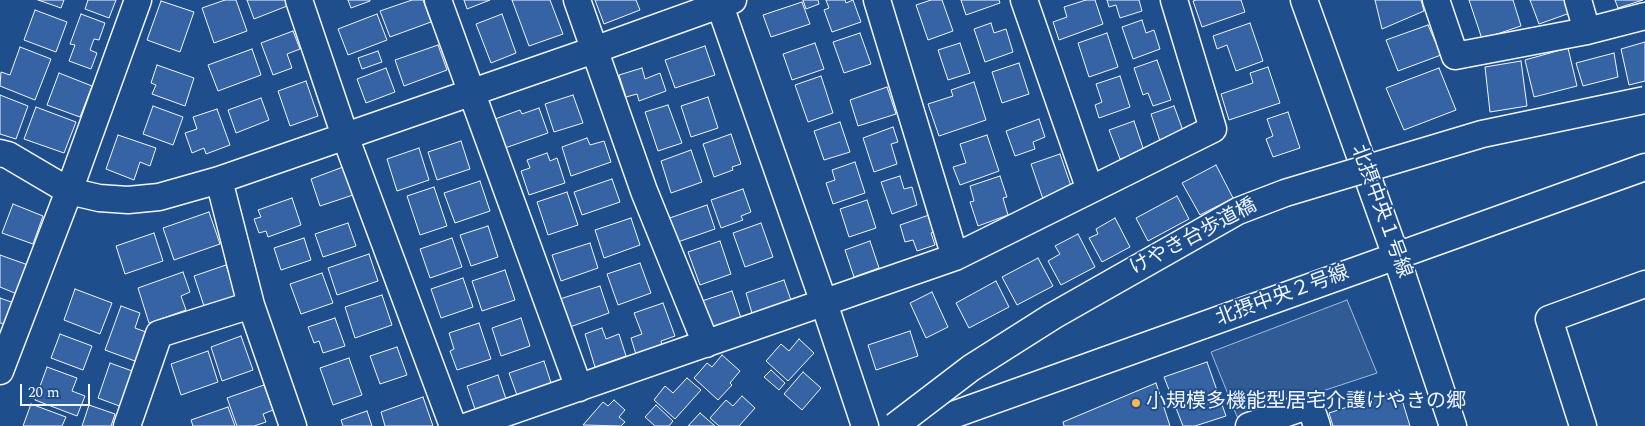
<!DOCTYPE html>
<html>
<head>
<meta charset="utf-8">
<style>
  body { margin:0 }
  #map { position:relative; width:1645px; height:426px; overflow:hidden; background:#1f4e8c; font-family:Spectral,serif }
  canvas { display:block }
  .scale { position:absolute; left:20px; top:384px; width:70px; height:22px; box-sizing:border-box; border:2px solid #f2f6ff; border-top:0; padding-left:6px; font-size:15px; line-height:18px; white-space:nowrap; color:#f2f6ff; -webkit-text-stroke:4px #1f4e8c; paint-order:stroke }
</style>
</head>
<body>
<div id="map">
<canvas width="1645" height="426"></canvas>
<div class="scale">20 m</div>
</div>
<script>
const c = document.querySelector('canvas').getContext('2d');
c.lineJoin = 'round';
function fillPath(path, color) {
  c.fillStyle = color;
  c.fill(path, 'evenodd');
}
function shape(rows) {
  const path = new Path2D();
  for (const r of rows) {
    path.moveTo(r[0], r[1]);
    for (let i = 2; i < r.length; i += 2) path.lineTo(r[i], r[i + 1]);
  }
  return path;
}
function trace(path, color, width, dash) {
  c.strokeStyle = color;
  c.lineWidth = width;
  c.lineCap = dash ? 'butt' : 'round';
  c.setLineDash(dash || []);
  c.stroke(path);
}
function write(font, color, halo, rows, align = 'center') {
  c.font = font + ' Spectral,"Noto Sans JP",serif';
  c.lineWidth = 4;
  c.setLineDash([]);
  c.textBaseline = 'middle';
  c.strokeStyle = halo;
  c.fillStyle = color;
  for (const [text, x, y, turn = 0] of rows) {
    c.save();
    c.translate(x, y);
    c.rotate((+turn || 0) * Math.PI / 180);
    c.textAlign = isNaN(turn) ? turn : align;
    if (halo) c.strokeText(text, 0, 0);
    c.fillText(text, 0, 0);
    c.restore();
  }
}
const parking = shape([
  [1347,300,1377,373,1238,419,1211,352,1347,300]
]);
fillPath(parking, '#305b95');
trace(parking, '#a8bbd7', 1);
const building = shape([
  [38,0,64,0,61,8,38,0],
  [88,0,116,0,109,18,85,9,88,0],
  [225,0,236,0,247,31,214,43,202,8,225,0],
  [247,0,285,0,287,6,254,19,247,0],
  [348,0,370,0,370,1,351,8,348,0],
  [412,0,423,0,431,22,390,37,380,11,412,0],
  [464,0,490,0,467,9,464,0],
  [512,0,550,0,563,34,529,46,512,0],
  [595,0,636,0,640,10,604,24,595,0],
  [803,0,818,0,819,4,806,9,803,0],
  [826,0,845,0,846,3,853,0,861,22,832,32,824,10,829,8,826,0],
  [931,0,942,0,953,31,928,40,916,5,931,0],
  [961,0,999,0,1000,3,966,15,961,0],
  [1086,0,1095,0,1103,24,1059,40,1053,22,1067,17,1064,7,1086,0],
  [1107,0,1139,0,1142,11,1120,18,1116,5,1109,7,1107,0],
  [1196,0,1241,0,1245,12,1202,27,1193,1,1196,0],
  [1375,0,1421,0,1424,11,1382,29,1375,0],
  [1469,0,1513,0,1521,26,1482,39,1469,0],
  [1530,0,1566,0,1570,13,1539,24,1530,0],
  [1615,0,1643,0,1618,8,1615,0],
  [161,1,194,12,180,52,147,40,161,1],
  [802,2,810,24,771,37,763,15,802,2],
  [35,10,67,22,56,52,24,40,35,10],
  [81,14,105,23,99,40,94,39,90,50,97,53,91,69,69,61,75,45,70,44,81,14],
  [377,14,387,40,348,55,338,29,377,14],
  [502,14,516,53,491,63,476,24,502,14],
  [1142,20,1146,33,1154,30,1160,49,1133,59,1122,27,1142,20],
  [991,23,994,33,1006,29,1013,52,985,62,974,29,991,23],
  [1250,23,1263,61,1236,71,1227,45,1217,49,1213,36,1250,23],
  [1428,25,1441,55,1398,71,1386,40,1428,25],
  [293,31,300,49,287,54,292,68,273,75,261,43,293,31],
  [860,33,871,64,844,73,833,42,860,33],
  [1107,33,1118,67,1089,77,1078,43,1107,33],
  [1645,42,1645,81,1629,85,1621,49,1645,42],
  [815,43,824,69,792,80,783,54,815,43],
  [960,43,970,73,948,80,938,50,960,43],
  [438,45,447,70,404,86,395,60,438,45],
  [705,46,715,75,675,88,665,60,705,46],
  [20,47,51,59,35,100,0,86,1,72,10,75,20,47],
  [1568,48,1577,86,1534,97,1525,60,1568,48],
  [252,49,261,75,218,91,208,65,252,49],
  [378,51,382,62,362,69,358,58,378,51],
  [1614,53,1618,77,1583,86,1576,63,1614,53],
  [1157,60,1171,100,1153,106,1148,93,1143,95,1134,68,1157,60],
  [1521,61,1527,106,1490,112,1485,67,1521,61],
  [1019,63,1029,94,1002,103,992,72,1019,63],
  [157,65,194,78,185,106,152,94,156,85,151,83,157,65],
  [1268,67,1280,103,1229,120,1221,94,1253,83,1250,73,1268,67],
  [386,68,395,92,366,103,357,79,386,68],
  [642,68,645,79,660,73,666,91,639,101,637,94,626,97,619,75,642,68],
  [1439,68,1456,110,1404,130,1386,88,1439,68],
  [59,73,92,86,80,117,47,105,59,73],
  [821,76,833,113,808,122,795,85,821,76],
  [1120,76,1130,107,1099,118,1095,105,1102,102,1096,84,1120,76],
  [306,81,318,116,290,126,278,91,306,81],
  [974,82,986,120,939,136,928,104,953,96,951,90,974,82],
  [887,87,896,114,858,126,850,100,887,87],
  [0,95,28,106,16,139,0,134,0,95],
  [573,95,583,123,554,132,545,104,573,95],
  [708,97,718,128,691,137,681,106,708,97],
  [261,98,269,120,236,133,228,110,261,98],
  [668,105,682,143,658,151,645,112,668,105],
  [153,106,183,117,173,145,143,134,153,106],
  [1174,106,1185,136,1161,144,1151,114,1174,106],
  [36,107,76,122,64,153,24,139,36,107],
  [539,108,548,133,505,148,495,119,520,110,522,114,539,108],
  [217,109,230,145,206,154,204,148,192,153,185,133,197,129,193,117,217,109],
  [1288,112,1300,148,1273,157,1266,139,1273,136,1267,119,1288,112],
  [1039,119,1045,137,1033,142,1035,149,1015,156,1006,131,1039,119],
  [1134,121,1144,151,1120,159,1109,130,1134,121],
  [840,122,850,152,824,160,814,131,840,122],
  [893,127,898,142,891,144,897,164,874,172,863,138,893,127],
  [731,134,741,164,732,167,733,170,714,177,703,144,731,134],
  [118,135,156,148,150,166,140,162,134,180,106,169,118,135],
  [987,135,999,171,960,185,953,167,966,163,960,144,987,135],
  [587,138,590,145,604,141,611,162,571,176,562,147,587,138],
  [461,141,470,169,437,180,428,152,461,141],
  [419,148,429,180,397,191,387,159,419,148],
  [691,150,702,182,671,193,661,161,691,150],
  [547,153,550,161,557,158,565,183,529,195,521,171,530,168,527,160,547,153],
  [1060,154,1072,189,1043,199,1031,164,1060,154],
  [855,162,865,193,833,204,826,183,835,180,832,170,855,162],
  [1216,165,1233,198,1200,215,1182,183,1216,165],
  [343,167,353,195,320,206,311,179,343,167],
  [900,176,904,189,912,187,917,205,892,214,881,182,900,176],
  [1000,176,1007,197,1003,198,1008,215,978,226,970,202,974,201,970,186,1000,176],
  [612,179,620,202,582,215,574,192,612,179],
  [480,181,490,211,455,223,444,193,480,181],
  [434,187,447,226,420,235,407,196,434,187],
  [743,189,751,212,741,216,743,220,721,228,711,200,743,189],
  [567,192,578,225,548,235,537,202,567,192],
  [1177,196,1189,219,1148,241,1136,218,1177,196],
  [292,198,301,225,268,237,266,231,259,233,254,219,261,217,258,210,292,198],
  [867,200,876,228,849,237,840,209,867,200],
  [13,204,43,216,33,244,2,233,13,204],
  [707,205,715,229,672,244,664,220,707,205],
  [209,212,220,244,174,260,163,228,209,212],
  [932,214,937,231,931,233,935,245,917,251,913,240,905,242,900,225,932,214],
  [631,218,640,245,604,258,595,230,631,218],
  [1115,218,1130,247,1102,262,1089,238,1098,234,1096,229,1115,218],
  [348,223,356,246,323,257,315,234,348,223],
  [761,223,773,257,745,267,733,233,761,223],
  [488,226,498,257,471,266,460,235,488,226],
  [154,233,163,261,125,274,116,246,154,233],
  [1078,234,1095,267,1061,285,1048,261,1060,254,1055,246,1078,234],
  [304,238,311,260,281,270,274,248,304,238],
  [452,238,462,267,430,278,420,249,452,238],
  [720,241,731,274,700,285,688,252,720,241],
  [870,241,879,268,854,277,845,250,870,241],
  [590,243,598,268,561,281,552,255,590,243],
  [369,254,378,281,337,295,328,268,369,254],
  [0,255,28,265,17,294,0,287,0,255],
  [1038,258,1053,286,1017,305,1002,277,1038,258],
  [640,263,651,293,618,305,607,274,640,263],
  [226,265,237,298,205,309,194,276,226,265],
  [505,270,515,300,482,311,472,281,505,270],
  [183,272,190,292,181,296,186,310,149,323,138,288,183,272],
  [322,273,333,303,301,314,290,284,322,273],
  [463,278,473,307,441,318,431,289,463,278],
  [784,280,792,303,754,320,746,293,784,280],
  [996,281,1009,307,969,328,956,303,996,281],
  [600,286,609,313,570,327,560,299,600,286],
  [75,289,112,303,100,334,64,320,75,289],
  [732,291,742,321,712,331,702,301,732,291],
  [932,292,948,327,926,338,910,303,932,292],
  [382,295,392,325,355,338,345,307,382,295],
  [0,298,14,303,6,324,0,323,0,298],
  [663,303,675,336,661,341,664,352,638,361,631,338,642,334,634,313,663,303],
  [121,306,140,313,135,328,146,332,135,361,105,350,121,306],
  [335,318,345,346,323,353,319,341,314,343,308,327,335,318],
  [521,318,530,346,501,356,492,328,521,318],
  [479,323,491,359,457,370,450,351,454,349,449,333,479,323],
  [602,328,606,339,619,334,626,356,595,367,585,334,602,328],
  [910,331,918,356,876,370,868,345,910,331],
  [60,334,92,346,83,370,51,358,60,334],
  [241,336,253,370,222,381,211,347,241,336],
  [799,339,814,353,788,381,766,361,781,344,789,351,799,339],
  [397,347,407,375,380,384,370,356,397,347],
  [208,351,218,382,181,395,171,364,208,351],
  [722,355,740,371,730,383,732,385,718,400,694,378,707,363,712,367,722,355],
  [349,358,362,395,333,405,320,368,349,358],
  [544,361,552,386,518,398,509,373,544,361],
  [1207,362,1226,416,1195,426,1183,426,1164,377,1207,362],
  [110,363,135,372,122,407,98,398,110,363],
  [47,367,77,378,72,391,85,396,77,416,35,400,47,367],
  [771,370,785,383,779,390,764,377,771,370],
  [803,372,821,388,802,410,784,394,803,372],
  [498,375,507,402,476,412,467,386,498,375],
  [687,378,701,390,675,419,654,400,665,386,673,393,687,378],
  [1156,383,1170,426,1064,426,1063,422,1156,383],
  [264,385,273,410,263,414,266,422,254,426,237,426,227,398,264,385],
  [1399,390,1410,426,1333,426,1329,413,1399,390],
  [742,396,755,408,739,426,719,426,710,418,726,400,733,406,742,396],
  [423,397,433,426,385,426,381,412,423,397],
  [614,400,625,410,619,417,625,422,621,426,583,425,603,402,608,406,614,400],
  [31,404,66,417,62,426,23,426,31,404],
  [89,405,115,414,111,426,82,426,89,405],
  [656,405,673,421,669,426,655,426,645,417,656,405],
  [228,407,235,426,193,426,191,420,228,407],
  [367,411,372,426,343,426,341,420,367,411],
  [700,413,715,426,688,426,700,413]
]);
fillPath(building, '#3563a3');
trace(building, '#f2f6ff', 1);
const minor = shape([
  [299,0,345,136,453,426],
  [438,0,579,388],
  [577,0,644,191,706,344],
  [718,0,824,303,865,426],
  [877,0,955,257],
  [1024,0,1090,190],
  [1304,0,1396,256,1453,426],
  [1436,0,1455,56,1587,31,1645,16],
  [1578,0,1587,31],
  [0,153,8,155,69,191,99,198,128,200,159,197,219,180,594,50,733,0],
  [219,180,251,305,293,426],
  [0,371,69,191,138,0],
  [127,426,159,334,251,305],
  [468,426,955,257,1213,129,1174,0],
  [922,426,1645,167],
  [1249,426,1310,405,1317,426],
  [1583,426,1549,319,1645,284]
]);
trace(minor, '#f2f6ff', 29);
trace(minor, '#1f4e8c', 26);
const minorBridge = shape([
  [895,426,971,368,1053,316,1238,211,1285,193,1482,134,1645,100]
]);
trace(minorBridge, '#f2f6ff', 29, []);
trace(minorBridge, '#1f4e8c', 26);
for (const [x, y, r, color] of [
  [1136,403,5,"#ffb74d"]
]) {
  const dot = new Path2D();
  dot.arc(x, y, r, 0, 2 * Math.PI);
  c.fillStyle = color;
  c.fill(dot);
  trace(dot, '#1f4e8c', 2);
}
write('20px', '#f2f6ff', '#1f4e8c', [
  ["北摂中央１号線",1380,212,70],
  ["けやき台歩道橋",1194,238,-28],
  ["北摂中央２号線",1283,297,-20]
]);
write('20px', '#f2f6ff', '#1f4e8c', [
  ["小規模多機能型居宅介護けやきの郷",1146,403]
], 'left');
</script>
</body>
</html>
